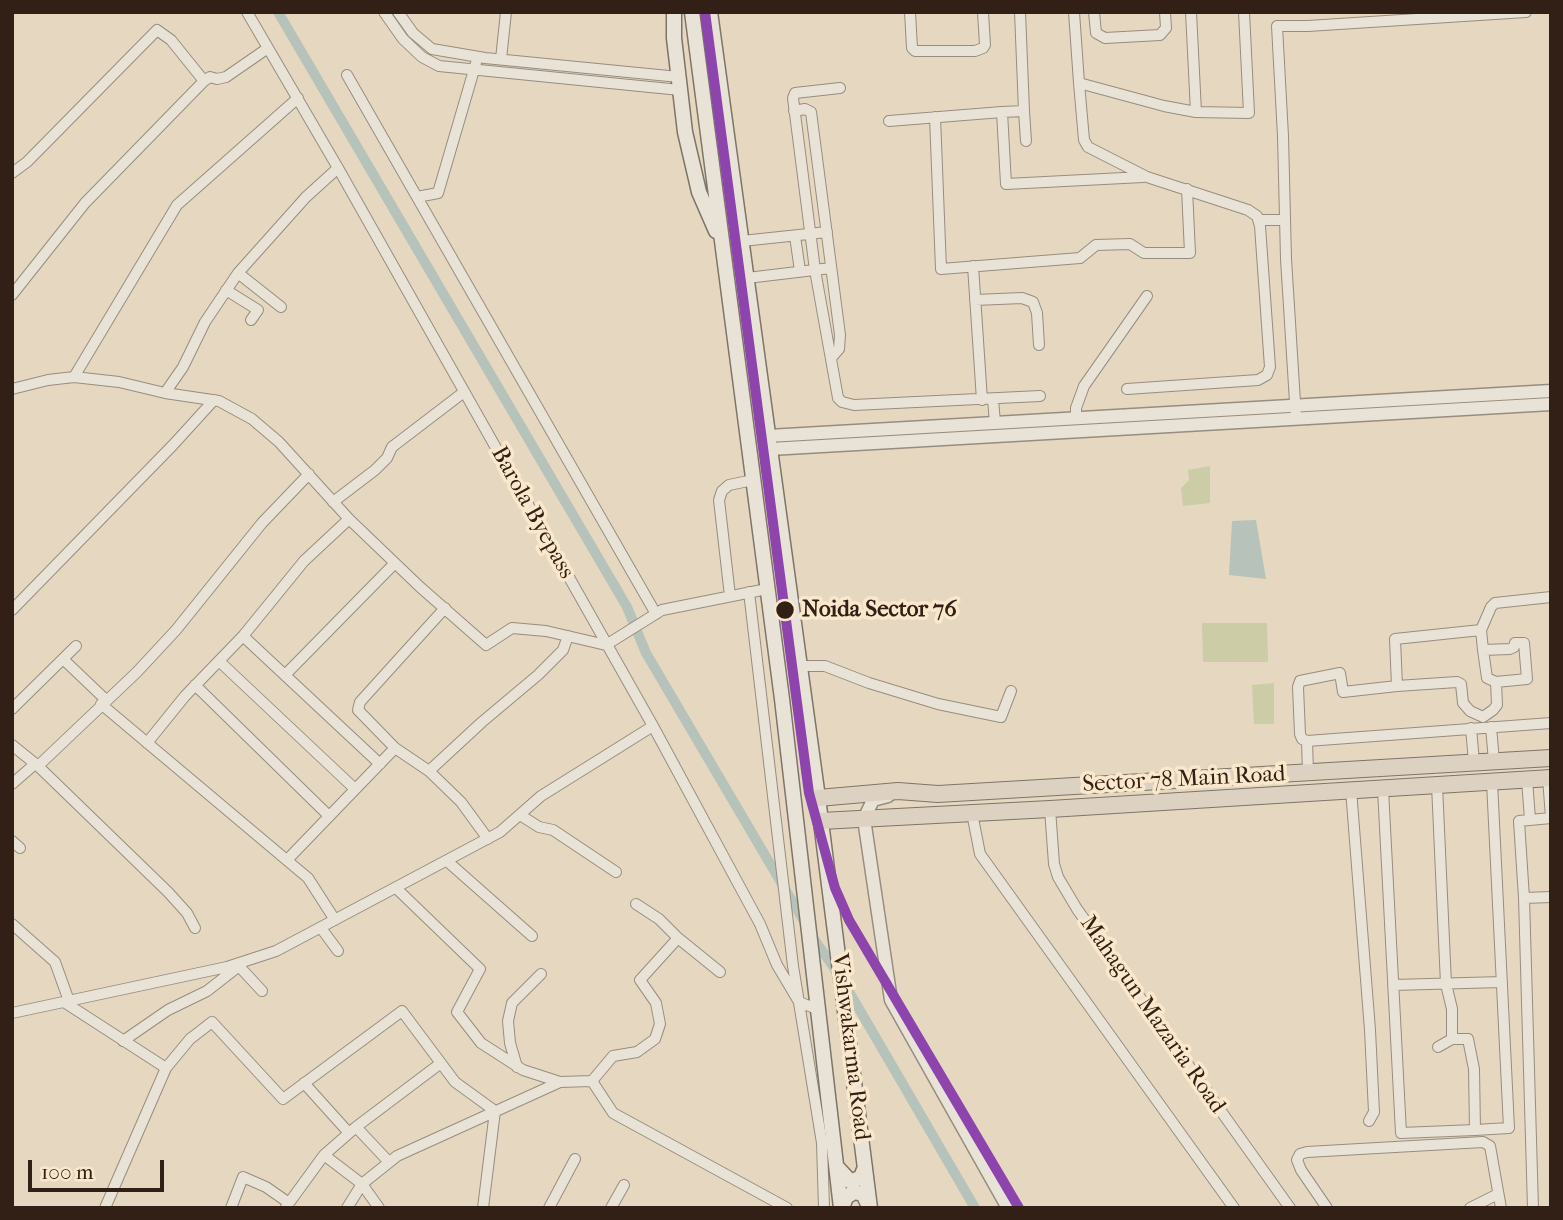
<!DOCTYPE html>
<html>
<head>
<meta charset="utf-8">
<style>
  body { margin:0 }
  #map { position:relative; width:1563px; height:1220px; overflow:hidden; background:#e6d8c0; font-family:"IM FELL French Canon",serif }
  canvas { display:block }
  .frame { position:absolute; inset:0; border:14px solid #322016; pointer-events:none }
  .scale { position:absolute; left:28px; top:1160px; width:136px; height:32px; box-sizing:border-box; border:4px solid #322016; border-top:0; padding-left:9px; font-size:21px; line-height:24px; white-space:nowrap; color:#322016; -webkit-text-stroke:5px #f9e8cc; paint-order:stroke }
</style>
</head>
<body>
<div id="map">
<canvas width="1563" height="1220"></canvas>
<div class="frame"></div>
<div class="scale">100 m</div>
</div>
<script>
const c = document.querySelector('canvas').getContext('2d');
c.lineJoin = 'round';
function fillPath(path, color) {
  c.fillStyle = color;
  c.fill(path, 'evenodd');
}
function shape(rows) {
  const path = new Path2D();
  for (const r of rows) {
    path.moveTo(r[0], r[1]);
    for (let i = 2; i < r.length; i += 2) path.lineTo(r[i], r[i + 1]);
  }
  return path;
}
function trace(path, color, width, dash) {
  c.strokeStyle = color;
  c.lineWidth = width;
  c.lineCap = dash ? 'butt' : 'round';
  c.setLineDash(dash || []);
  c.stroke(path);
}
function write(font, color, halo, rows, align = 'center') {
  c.font = font + ' "IM FELL French Canon",serif';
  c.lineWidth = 7;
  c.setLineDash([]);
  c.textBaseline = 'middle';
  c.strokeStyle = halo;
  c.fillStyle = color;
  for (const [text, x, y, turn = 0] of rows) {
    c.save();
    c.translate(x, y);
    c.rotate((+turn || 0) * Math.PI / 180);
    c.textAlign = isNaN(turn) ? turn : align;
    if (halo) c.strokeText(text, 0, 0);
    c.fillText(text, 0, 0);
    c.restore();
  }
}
fillPath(shape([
  [1210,466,1210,503,1183,506,1181,488,1189,480,1188,470],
  [1202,623,1267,623,1268,662,1203,662],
  [1274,683,1274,724,1254,724,1252,685]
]), '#cccca6');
fillPath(shape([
  [1256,520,1266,579,1229,575,1232,521]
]), '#b6c2ba');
trace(shape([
  [278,12,627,607,646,653,805,923],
  [812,936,841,978,975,1208]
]), '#b6c2ba', 10);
const minor = shape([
  [247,12,338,168,653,726,760,924,777,965,799,1002,817,1009],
  [384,12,403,39,422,57,439,66,680,90],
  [398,12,413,33,432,49,485,58,679,77],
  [910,12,912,48,915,51,975,51,983,48,985,45,983,12],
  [1074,12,1079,83],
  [1094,12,1096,33,1105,38,1160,35,1166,28,1165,12],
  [1191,12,1196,112],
  [501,59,506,12],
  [347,75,656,614],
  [840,88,795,93,793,98,815,270,838,398,842,402,854,405,1040,396],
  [794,111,805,109,811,112,840,335,839,349,831,358],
  [1024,111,1026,141],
  [1002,112,1024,111,1020,12],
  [935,117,941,269,1080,258,1096,245,1130,244,1144,253,1190,253,1187,189],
  [889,121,1002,112,1006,184,1143,177],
  [12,173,27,162,157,30,171,40,204,81],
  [417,197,438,193,476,63],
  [1259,220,1285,220],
  [795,236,800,271],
  [742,241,827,232],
  [973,266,982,400],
  [238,273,281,307],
  [747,278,831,268],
  [226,290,258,310,251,320],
  [12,295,85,203,204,81,210,77,217,79,226,77,268,48],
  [975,300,1022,298,1033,302,1037,313,1039,345],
  [74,377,177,205,298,98],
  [12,389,48,380,74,377,119,382,165,393,219,401,252,419,279,442,349,519,420,587,486,645,512,628,546,631,606,645,662,610,767,589],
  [1127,389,1258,380,1267,375,1270,367,1260,226,1257,216,1248,210,1147,177,1088,147,1084,140,1079,83,1164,106,1196,112,1249,113,1244,12],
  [165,393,183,367,205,322,238,273,306,197,338,168],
  [993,399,995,423],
  [1296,418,1286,259,1283,136,1277,26,1308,26,1526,12],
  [1076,419,1076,408,1084,386,1147,296],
  [333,502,375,470,387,458,392,447,464,392],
  [749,592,793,966,822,1143,824,1208],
  [730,596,719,500,722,491,729,485,753,480],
  [1551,597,1495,603,1491,607,1481,630,1395,639,1397,686,1343,692,1340,673,1300,681,1298,687,1300,734,1302,739,1307,741,1551,723],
  [445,608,360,702,358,710,395,748,429,771,461,802,488,839],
  [12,610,173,445,214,400],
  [1481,630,1483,650,1487,678,1496,682,1527,679,1524,643,1515,643,1514,647,1510,649,1483,650],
  [243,636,380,764],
  [63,659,106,700],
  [219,661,355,789],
  [800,666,825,666,869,683,938,704,1001,717,1011,691],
  [285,675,395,563],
  [195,685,329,816],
  [1397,686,1457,682,1461,684,1463,703,1470,711,1483,717,1493,710,1497,705,1496,682],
  [101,704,308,878,335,920],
  [12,709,76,646],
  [1491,727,1494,761],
  [1471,728,1474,762],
  [1307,741,1308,773],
  [147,743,185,696,243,636,304,561,349,519],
  [12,745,38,766,168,892,187,913,195,928],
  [38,766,137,672,176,630,262,523,309,474],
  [429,771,482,722,538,675,563,650,568,636],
  [1548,778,1551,817],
  [1527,780,1530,819],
  [12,784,35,764],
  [1437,785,1446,984,1452,1009,1452,1039,1468,1039,1474,1069,1475,1130],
  [1383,789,1401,1133,1475,1130,1509,1128,1492,782],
  [1351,790,1370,1030,1374,1112,1369,1121],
  [1050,809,1054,864,1058,877,1077,909,1290,1208],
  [972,813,980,854,1234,1208],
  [520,815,539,827,553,830,616,872],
  [12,841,20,848],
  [287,860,395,748],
  [447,861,532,936],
  [396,888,480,969,457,1012,481,1043,523,1070,560,1082,592,1081,613,1056,637,1052,655,1039,660,1024,656,1003,640,980,678,938],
  [1524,898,1551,897],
  [636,904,659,919,678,938,720,972],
  [12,924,55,962,69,1001],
  [321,928,338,951],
  [237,964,262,991],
  [1393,985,1502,982],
  [64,1002,166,1068,105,1208],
  [12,1013,227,967,276,951,500,832,541,796,653,726],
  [123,1041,168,1010,207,991,239,966],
  [1438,1047,1452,1039],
  [517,1067,510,1043,508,1021,512,1003,541,974],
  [166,1068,190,1039,212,1022,283,1099,402,1011,455,1082,495,1111,483,1208],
  [592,1081,613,1113,787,1208],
  [304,1083,349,1133],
  [356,1127,441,1063],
  [324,1155,356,1127,389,1162],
  [289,1203,324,1155,362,1184,379,1208],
  [231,1208,243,1177,266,1187,289,1203,286,1207],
  [347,1208,362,1184,397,1156,560,1082],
  [549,1208,575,1159],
  [611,1208,624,1185],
  [1327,1208,1301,1170,1297,1160,1300,1154,1307,1152,1483,1142,1490,1146,1501,1208],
  [1470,1208,1498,1194],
  [1533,1208,1524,898,1519,821,1551,818]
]);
const tertiary = shape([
  [768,436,1551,391],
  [770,449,1551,404],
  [888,796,873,800,864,819,891,1000,1008,1208]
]);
const secondary = shape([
  [674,12,674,38,685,132,699,192,716,231],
  [692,12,782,699,841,1208],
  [710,12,818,798,870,1208],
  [836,1166,851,1182,861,1177,865,1167],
  [842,1208,846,1197,854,1192,863,1194,869,1206]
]);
const primary = shape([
  [818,798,898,791,938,794,1551,758],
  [821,821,1050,809,1551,778]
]);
trace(minor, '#978d7f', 12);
trace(tertiary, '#978d7f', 15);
trace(secondary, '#7e7467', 17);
trace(primary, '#7e7467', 18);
trace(minor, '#e9e2d7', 10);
trace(tertiary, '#e9e2d7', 12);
trace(secondary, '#e9e2d7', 14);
trace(primary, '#ddd2c2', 16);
trace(shape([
  [705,12,809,793,835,888,849,920,1019,1208]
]), '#8e44ad', 10);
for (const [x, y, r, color] of [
  [785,610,10,"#322016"]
]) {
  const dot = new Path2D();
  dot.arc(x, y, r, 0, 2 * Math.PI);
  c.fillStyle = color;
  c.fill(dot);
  trace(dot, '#f9e8cc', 2.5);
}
write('23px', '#322016', '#f9e8cc', [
  ["Barola Byepass",532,513,61],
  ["Sector 78 Main Road",1184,780,-3],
  ["Mahagun Mazaria Road",1152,1015,55],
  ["Vishwakarma Road",850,1047,83]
]);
write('bold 23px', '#322016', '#f9e8cc', [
  ["Noida Sector 76",802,610]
], 'left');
</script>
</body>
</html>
